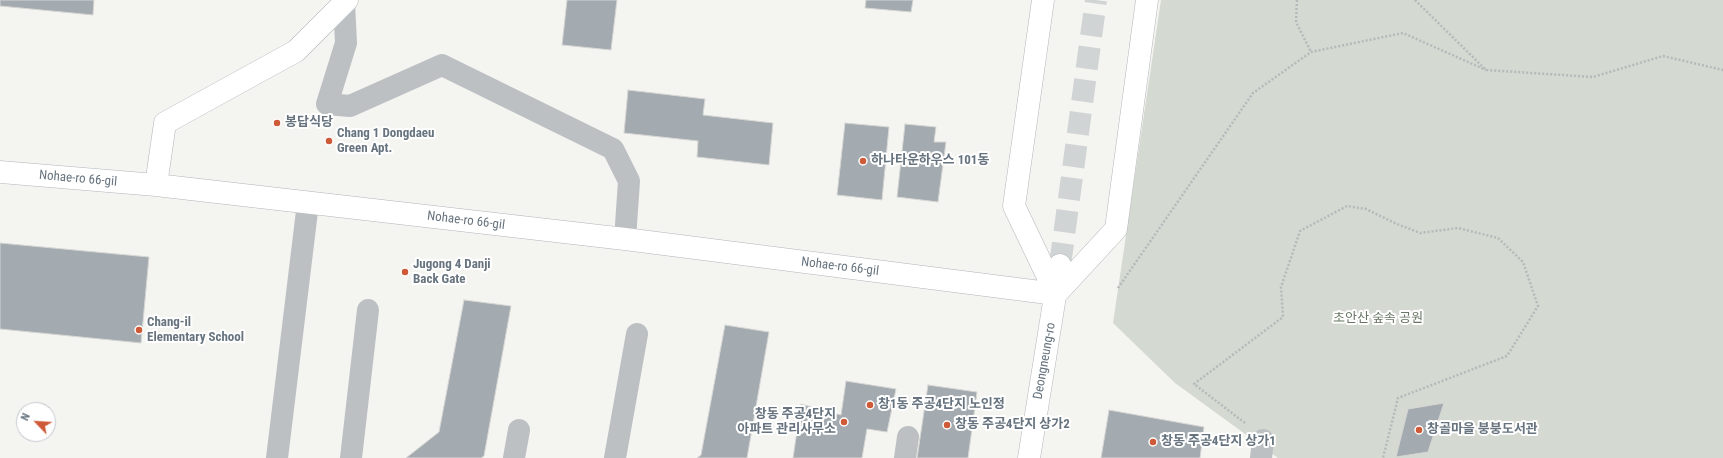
<!DOCTYPE html>
<html>
<head>
<meta charset="utf-8">
<style>
  body { margin:0 }
  #map { position:relative; width:1723px; height:458px; overflow:hidden; background:#f4f4f1; font-family:"Roboto Condensed",sans-serif }
  canvas { display:block }
  .north { position:absolute; left:16px; top:402px; width:40px; height:40px; box-sizing:border-box; background:#fff; border:1px solid #c2c7cc; border-radius:50%; rotate:295deg; font-size:11px; font-weight:700; line-height:16px; text-align:center; color:#67747f }
  .north::after { content:''; display:block; margin:auto; width:14px; height:18px; background:#ce5a37; clip-path:polygon(50% 0,100% 100%,50% 72%,0 100%) }
</style>
</head>
<body>
<div id="map">
<canvas width="1723" height="458"></canvas>
<div class="north">N</div>
</div>
<script>
const c = document.querySelector('canvas').getContext('2d');
c.lineJoin = 'round';
function fillPath(path, color) {
  c.fillStyle = color;
  c.fill(path, 'evenodd');
}
function shape(rows) {
  const path = new Path2D();
  for (const r of rows) {
    path.moveTo(r[0], r[1]);
    for (let i = 2; i < r.length; i += 2) path.lineTo(r[i], r[i + 1]);
  }
  return path;
}
function trace(path, color, width, dash) {
  c.strokeStyle = color;
  c.lineWidth = width;
  c.lineCap = dash ? 'butt' : 'round';
  c.setLineDash(dash || []);
  c.stroke(path);
}
function write(font, color, halo, rows, align = 'center') {
  c.font = font + ' "Roboto Condensed","Noto Sans KR",sans-serif';
  c.lineWidth = 4;
  c.setLineDash([]);
  c.textBaseline = 'middle';
  c.strokeStyle = halo;
  c.fillStyle = color;
  for (const [text, x, y, turn = 0] of rows) {
    c.save();
    c.translate(x, y);
    c.rotate((+turn || 0) * Math.PI / 180);
    c.textAlign = isNaN(turn) ? turn : align;
    if (halo) c.strokeText(text, 0, 0);
    c.fillText(text, 0, 0);
    c.restore();
  }
}
fillPath(shape([
  [1161,0,1723,0,1723,458,1278,458,1175,383,1113,323]
]), '#d4d9d1');
const building = shape([
  [0,0,94,0,93,15,0,6,0,0],
  [567,0,617,0,611,50,562,45,567,0],
  [866,0,913,0,911,12,865,8,866,0],
  [628,90,705,99,703,115,773,123,769,165,697,157,698,141,624,133,628,90],
  [845,123,889,127,882,200,837,195,845,123],
  [905,124,936,127,934,142,946,142,938,202,897,197,905,124],
  [0,243,149,257,141,343,0,329,0,243],
  [464,300,511,306,484,456,481,458,406,458,439,432,464,300],
  [725,325,769,332,747,458,697,458,701,455,725,325],
  [846,381,896,389,887,432,867,429,862,458,793,458,801,404,841,415,846,381],
  [928,385,977,392,968,458,917,458,928,385],
  [1444,403,1428,452,1396,457,1408,409,1444,403],
  [1109,410,1204,427,1200,458,1101,458,1109,410]
]);
fillPath(building, '#a4abb0');
trace(building, '#d6d6d4', 1);
trace(shape([
  [1060,265,1096,0]
]), '#d1d4d4', 22, [22, 11]);
const secondary = shape([
  [1043,0,1014,206,1056,294],
  [0,172,156,185,625,239,1056,294],
  [156,185,165,123,296,51,347,0],
  [1056,294,1116,229,1147,0],
  [1029,458,1060,265]
]);
trace(secondary, '#b1b5b9', 23);
trace(shape([
  [1297,0,1296,22,1311,52],
  [1415,0,1486,70,1593,77,1663,56,1723,70],
  [1118,288,1253,93,1311,52,1403,33,1486,70],
  [1245,423,1194,384,1283,317,1281,287,1300,231,1347,206,1366,209,1397,224,1420,233,1458,228,1498,238,1523,262,1538,306,1507,356,1398,398,1383,458]
]), '#b6b9bb', 2.5, [2, 2]);
trace(shape([
  [344,3,346,43,327,104,350,106,442,65,613,149,629,181,625,239],
  [277,458,308,203],
  [351,458,368,310],
  [514,458,519,430],
  [615,458,637,334],
  [905,458,908,437],
  [1261,458,1263,440]
]), '#bcc0c3', 22);
trace(secondary, '#fff', 22);
for (const [x, y, r, color] of [
  [277,123,4,"#ce5a37"],
  [329,141,4,"#ce5a37"],
  [863,161,4,"#ce5a37"],
  [405,272,4,"#ce5a37"],
  [139,330,4,"#ce5a37"],
  [870,405,4,"#ce5a37"],
  [844,422,4,"#ce5a37"],
  [947,425,4,"#ce5a37"],
  [1419,430,4,"#ce5a37"],
  [1153,442,4,"#ce5a37"]
]) {
  const dot = new Path2D();
  dot.arc(x, y, r, 0, 2 * Math.PI);
  c.fillStyle = color;
  c.fill(dot);
  trace(dot, '#fff', 1.5);
}
write('bold 13px', '#67747f', '#fff', [
  ["봉답식당",285,123],
  ["Chang 1 Dongdaeu",337,134],
  ["Green Apt.",337,149],
  ["하나타운하우스 101동",871,161],
  ["Jugong 4 Danji",413,265],
  ["Back Gate",413,280],
  ["Chang-il",147,323],
  ["Elementary School",147,338],
  ["창1동 주공4단지 노인정",878,405],
  ["창동 주공4단지",836,415,"right"],
  ["아파트 관리사무소",836,430,"right"],
  ["창동 주공4단지 상가2",955,425],
  ["창골마을 붕붕도서관",1427,430],
  ["창동 주공4단지 상가1",1161,442]
], 'left');
write('13px', '#67747f', '#fff', [
  ["Nohae-ro 66-gil",78,179,5],
  ["Nohae-ro 66-gil",466,221,7],
  ["Nohae-ro 66-gil",840,267,7],
  ["Deongneung-ro",1045,361,-80]
]);
write('13px', '#687765', '#fff', [
  ["초안산 숲속 공원",1378,319]
]);
</script>
</body>
</html>
